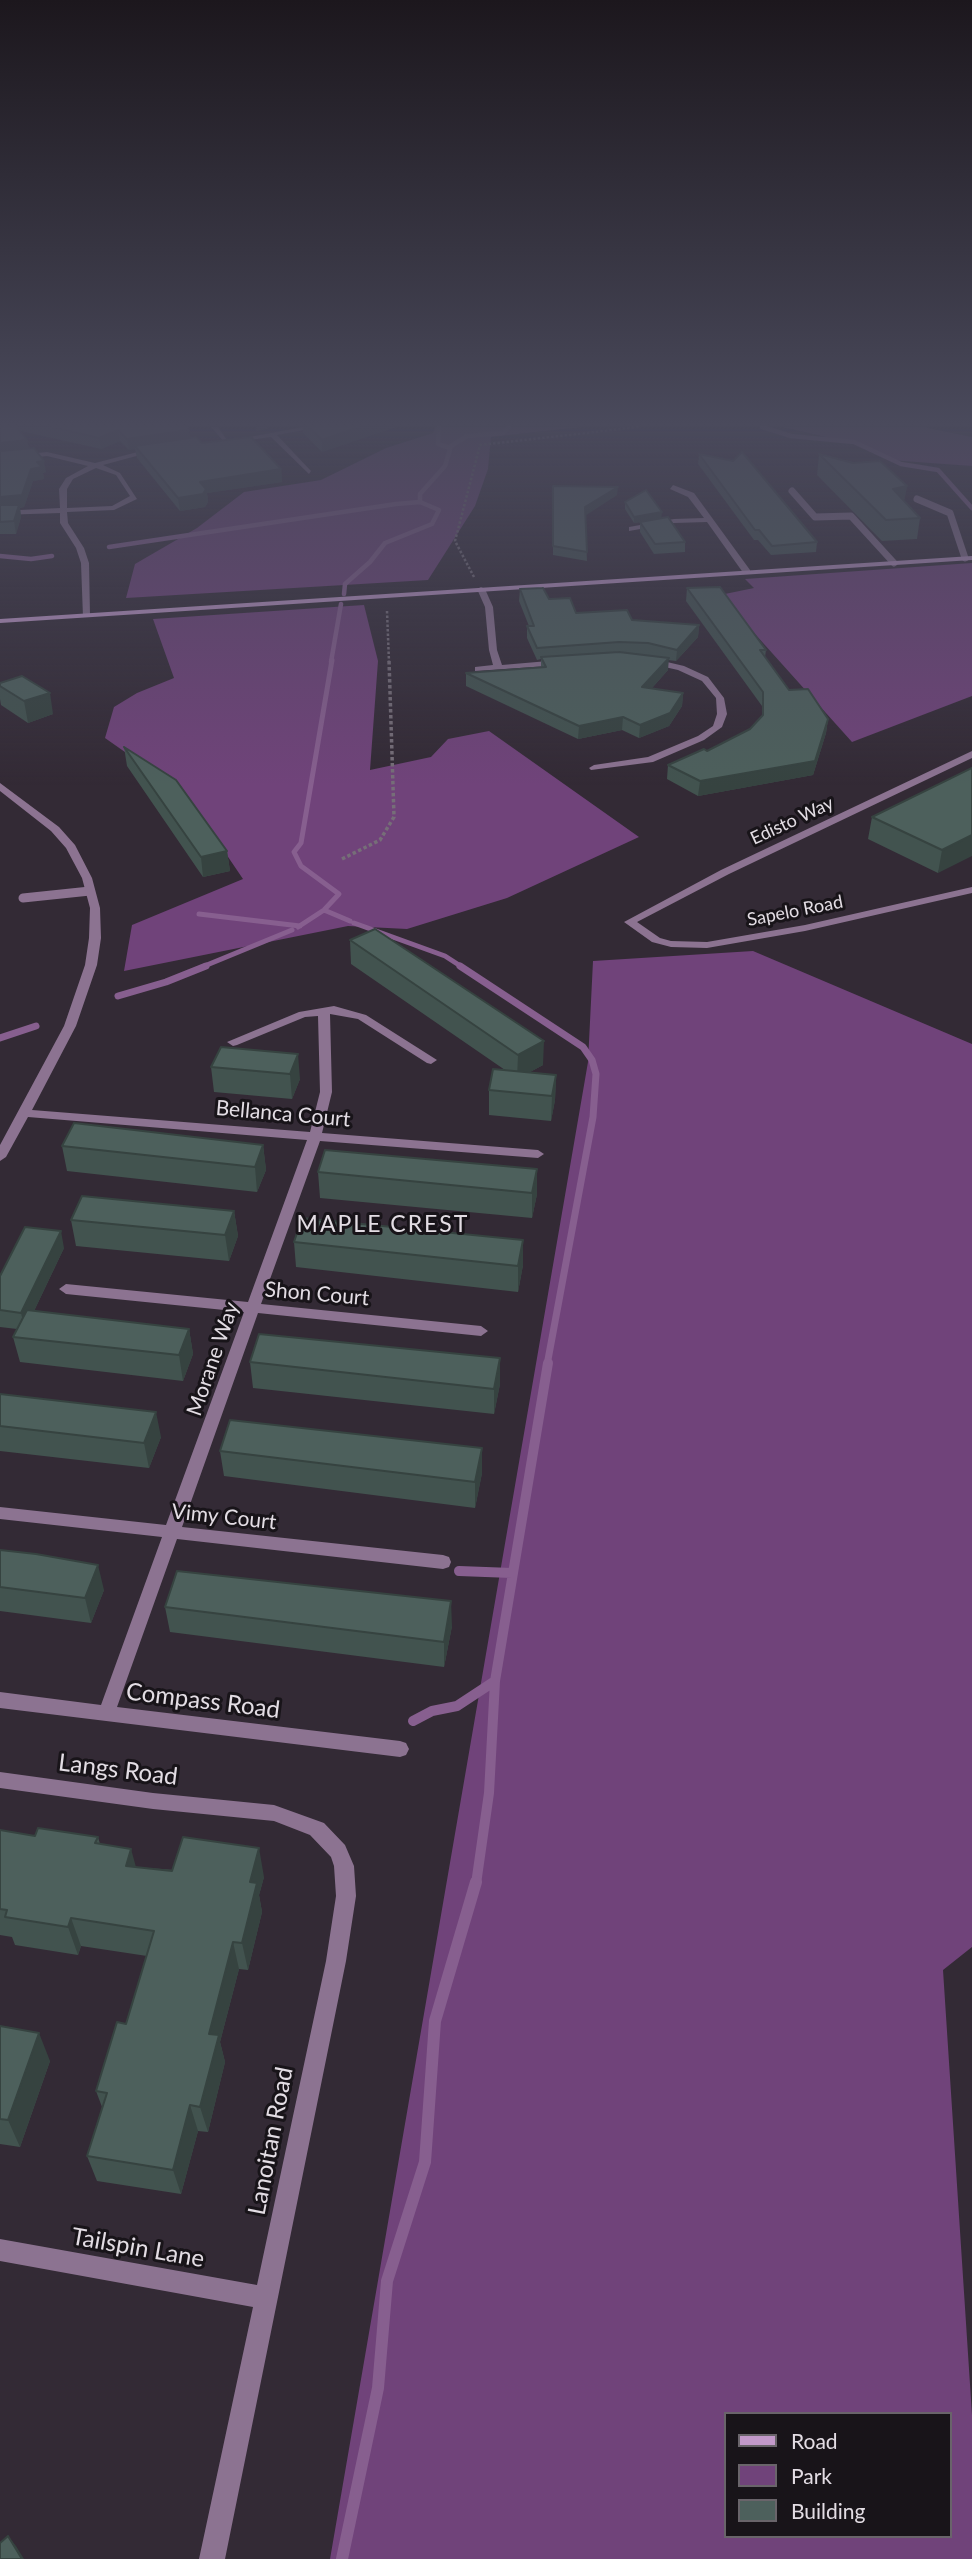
<!DOCTYPE html>
<html>
<head>
<meta charset="utf-8">
<style>
  body { margin:0 }
  #map { position:relative; width:972px; height:2559px; overflow:hidden; background:#332a35; font-family:Lato,sans-serif }
  canvas { display:block }
  .legend { position:absolute; left:724px; top:2412px; width:228px; height:126px; box-sizing:border-box; background:#181419; border:2px solid #69646a; margin:0; padding:9px 12px; list-style:none; font-size:21px; color:#e3dde4 }
  .legend li { display:flex; align-items:center; gap:14px; height:35px }
  .legend b { width:35px; border:2px solid #69646a }
</style>
</head>
<body>
<div id="map">
<canvas width="972" height="2559"></canvas>
<ul class="legend">
<li><b style="height:9px;background:#c299ca"></b>Road</li>
<li><b style="height:19px;background:#70437a"></b>Park</li>
<li><b style="height:19px;background:#4d605c"></b>Building</li>
</ul>
</div>
<script>
const c = document.querySelector('canvas').getContext('2d');
c.lineJoin = 'round';
function fillPath(path, color) {
  c.fillStyle = color;
  c.fill(path, 'evenodd');
}
function shape(rows) {
  const path = new Path2D();
  for (const r of rows) {
    path.moveTo(r[0], r[1]);
    for (let i = 2; i < r.length; i += 2) path.lineTo(r[i], r[i + 1]);
  }
  return path;
}
function trace(path, color, width, dash) {
  c.strokeStyle = color;
  c.lineWidth = width;
  c.lineCap = dash ? 'butt' : 'round';
  c.setLineDash(dash || []);
  c.stroke(path);
}
function write(font, color, halo, rows, align = 'center') {
  c.font = font + ' Lato,sans-serif';
  c.lineWidth = 6;
  c.setLineDash([]);
  c.textBaseline = 'middle';
  c.strokeStyle = halo;
  c.fillStyle = color;
  for (const [text, x, y, turn = 0] of rows) {
    c.save();
    c.translate(x, y);
    c.rotate((+turn || 0) * Math.PI / 180);
    c.textAlign = isNaN(turn) ? turn : align;
    if (halo) c.strokeText(text, 0, 0);
    c.fillText(text, 0, 0);
    c.restore();
  }
}
fillPath(shape([
  [435,427,580,427,491,437,488,469,475,506,428,580,126,598,135,564,197,528,244,492,321,480,386,448,433,433],
  [783,427,923,427,972,437,972,466,889,460,864,446],
  [972,563,972,696,852,742,720,595,754,588,745,579],
  [364,605,378,661,370,770,431,757,448,739,489,731,639,837,507,898,407,929,348,926,124,971,132,925,243,879,199,814,152,771,105,738,114,707,137,693,174,678,153,619],
  [753,951,972,1044,972,1947,943,1970,972,2415,972,2559,330,2559,588,1062,593,961],
  [725,2414,949,2414,949,2536,725,2536]
]), '#70437a');
trace(shape([
  [439,427,438,444,450,448],
  [762,427,791,436,854,442,901,464,938,470,972,508],
  [420,502,420,494,445,466,451,446,467,436,503,433,509,427],
  [109,547,396,504,420,502,439,510,432,524,385,543,370,562,345,584,344,594],
  [0,556,31,559,52,556],
  [331,662,341,604]
]), '#875f8f', 4.5);
trace(shape([
  [324,910,350,921],
  [199,914,300,926],
  [354,923,445,956,462,967],
  [298,927,324,910,339,894,301,866,294,852,301,843,332,660],
  [202,967,292,930]
]), '#875f8f', 5);
trace(shape([
  [460,966,583,1047,592,1060,596,1074,593,1117,547,1365],
  [118,996,166,982,206,966],
  [0,1038,36,1026]
]), '#875f8f', 7);
trace(shape([
  [459,1571,512,1573],
  [413,1721,432,1711,457,1706,495,1681],
  [476,1884,489,1793,495,1681,548,1363]
]), '#875f8f', 10);
trace(shape([
  [342,2559,378,2388,387,2281,425,2162,435,2021,476,1882]
]), '#875f8f', 12);
trace(shape([
  [474,577,455,541,480,445,639,427],
  [387,611,389,662]
]), '#766e78', 2.5, [2.5, 2]);
trace(shape([
  [342,859,380,840,394,817,389,660]
]), '#766e78', 3.5, [3.5, 2.5]);
trace(shape([
  [792,491,815,517,851,516,894,563],
  [917,499,950,513,965,558]
]), '#8c7391', 7);
trace(shape([
  [23,898,90,891]
]), '#8c7391', 9);
fillPath(shape([
  [211,427,218,427,229,443,225,443,211,427],
  [303,427,321,427,277,435,311,471,309,474,271,437,236,442,233,440,303,427],
  [153,448,155,451,103,465,120,473,137,499,114,510,67,512,68,523,84,548,89,563,90,615,83,617,81,563,76,548,60,523,60,513,0,515,0,511,60,508,59,489,66,478,88,466,47,456,0,461,0,457,47,452,95,463,153,448],
  [96,468,116,475,130,496,112,506,67,508,67,489,73,479,96,468],
  [673,485,694,493,750,570,750,574,744,574,707,522,674,523,629,531,629,527,674,519,704,518,688,497,670,489,673,485],
  [481,587,485,589,493,607,497,650,502,665,560,660,563,661,563,665,475,671,475,667,493,665,489,650,485,607,477,589,481,587],
  [650,658,684,666,708,677,724,698,727,714,722,727,704,740,653,762,591,770,589,768,594,765,648,757,698,736,713,726,717,714,716,698,702,681,678,670,647,663,647,659,650,658],
  [972,751,972,758,729,874,637,922,660,938,671,941,707,942,805,925,972,887,972,893,805,931,707,948,671,947,652,942,624,922,721,870,972,751],
  [0,783,59,827,75,845,92,878,100,908,101,938,97,965,76,1026,32,1110,310,1132,320,1092,318,1016,305,1017,237,1045,233,1046,227,1042,299,1012,334,1006,366,1015,437,1060,431,1064,427,1063,358,1019,330,1014,332,1092,322,1133,538,1150,544,1154,538,1158,320,1141,261,1304,481,1326,488,1331,481,1336,258,1313,182,1527,443,1555,449,1557,451,1562,449,1567,443,1569,177,1539,117,1707,400,1741,406,1743,409,1749,406,1755,400,1757,0,1708,0,1692,101,1705,162,1537,0,1519,0,1507,166,1525,244,1312,66,1294,59,1289,66,1284,248,1302,307,1140,28,1117,6,1157,0,1161,0,1145,64,1026,85,965,89,938,90,908,82,878,66,848,51,831,0,791,0,783],
  [0,1772,153,1793,274,1805,324,1823,345,1845,354,1866,356,1896,346,1961,225,2559,199,2559,253,2307,0,2261,0,2239,257,2285,326,1961,336,1896,334,1866,331,1857,310,1835,274,1821,153,1809,0,1788,0,1772]
]), '#8c7391');
fillPath(shape([
  [972,556,972,560,0,623,0,619,972,556]
]), '#c299ca');
fillPath(shape([
  [0,427,187,427,189,430,190,438,202,443,281,469,282,482,207,493,208,502,205,507,180,511,137,458,135,449,129,450,120,441,101,449,20,431,27,440,29,449,46,472,43,473,44,479,33,481,24,507,20,508,21,517,16,534,0,534],
  [303,427,396,427,322,452,303,433],
  [699,454,817,542,816,552,771,555,758,540,754,540,698,464],
  [819,454,907,486,904,501,920,518,917,539,882,541,817,475],
  [553,486,617,495,585,515,587,561,553,555],
  [625,502,685,542,685,552,654,554,640,532,640,522,634,523,625,509],
  [687,588,766,650,765,657,789,690,828,719,826,733,813,775,698,796,667,779,668,765,707,751,750,729,762,717,762,706,686,601],
  [520,589,549,599,576,613,632,620,699,625,698,637,676,661,668,660,668,670,652,688,683,693,682,706,669,726,639,738,622,730,578,739,466,686,466,673,541,667,541,659,537,660,527,638,527,626,529,626,519,601],
  [0,683,53,714,28,723,1,705,0,699],
  [124,747,227,851,230,871,203,877,127,766],
  [972,768,938,873,868,839,872,817],
  [350,940,543,1065,530,1072,556,1075,555,1100,551,1121,489,1115,489,1090,505,1070,351,964],
  [221,1047,300,1079,292,1099,214,1092,211,1067],
  [263,1145,266,1170,257,1192,67,1171,62,1146],
  [537,1169,537,1194,532,1218,320,1198,318,1172],
  [234,1211,238,1236,229,1261,76,1246,71,1220],
  [523,1240,523,1265,518,1292,296,1267,294,1242],
  [64,1248,34,1311,189,1329,193,1354,183,1381,20,1362,13,1337,17,1329,0,1327,0,1276],
  [250,1362,500,1384,494,1414,253,1388],
  [0,1394,161,1437,149,1468,0,1451],
  [482,1448,482,1473,475,1508,224,1476,220,1451],
  [0,1550,104,1590,91,1623,0,1611],
  [165,1607,452,1626,444,1667,170,1632],
  [0,1830,35,1836,98,1837,100,1844,136,1867,264,1877,259,1895,262,1912,248,1970,239,1969,220,2042,225,2062,208,2132,198,2131,181,2194,97,2181,87,2156,102,2107,96,2091,126,2024,147,1956,81,1946,78,1955,15,1945,12,1937,0,1935],
  [0,2026,50,2061,20,2147,0,2144]
]), '#42534f');
fillPath(shape([
  [256,427,267,427,268,429,256,431],
  [359,427,396,427,322,452,322,440],
  [118,430,120,441,101,449,99,438],
  [189,430,190,441,135,446,135,449,129,450,127,439],
  [27,440,29,451,0,454,0,443],
  [44,461,46,472,43,473,44,479,33,481,24,507,20,508,21,517,16,534,14,521,0,509,0,497,37,462],
  [281,469,282,482,207,493,208,502,205,507,180,511,178,498,200,482],
  [907,486,903,507,893,489],
  [618,487,617,495,585,516,585,507],
  [662,512,661,519,634,523,634,517],
  [699,625,698,637,676,661,677,650],
  [669,658,668,670,642,699,642,687],
  [50,693,53,714,28,723,24,701],
  [683,693,682,706,669,726,639,738,640,725],
  [623,717,622,730,578,739,579,726],
  [828,719,826,733,813,775,698,796,700,781],
  [972,835,972,856,938,873,942,850],
  [227,851,230,871,203,877,201,857],
  [544,1041,543,1065,517,1079,518,1055],
  [298,1054,300,1079,292,1099,290,1074],
  [556,1075,555,1100,551,1121,552,1096],
  [263,1145,266,1170,257,1192,255,1167],
  [537,1169,537,1194,532,1218,532,1193],
  [234,1211,238,1236,229,1261,225,1235],
  [61,1231,64,1248,25,1330,21,1313],
  [523,1240,523,1265,518,1292,518,1266],
  [189,1329,193,1354,183,1381,179,1355],
  [500,1358,500,1384,494,1414,494,1389],
  [156,1412,161,1437,149,1468,144,1443],
  [482,1448,482,1473,475,1508,475,1482],
  [98,1565,104,1590,91,1623,85,1598],
  [451,1601,452,1626,444,1667,444,1642],
  [259,1848,264,1877,259,1895,262,1912,248,1970,242,1943,250,1882],
  [131,1849,139,1878,126,1866],
  [71,1918,81,1946,78,1955,68,1927],
  [233,1942,239,1969,220,2042,225,2062,208,2132,200,2107,209,2034],
  [39,2033,50,2061,20,2147,8,2120],
  [190,2105,198,2131,181,2194,173,2170],
  [8,2536,16,2546,24,2559,22,2559]
]), '#364340');
const building = shape([
  [0,427,17,427,27,440,0,443,0,427],
  [52,427,187,427,189,430,127,439,118,430,99,438,52,427],
  [309,427,359,427,322,440,309,427],
  [196,437,202,443,251,437,281,469,200,482,206,489,203,494,178,498,135,446,196,437],
  [34,448,44,461,37,462,42,467,31,469,22,495,0,497,0,451,34,448],
  [742,452,817,542,772,546,759,530,755,530,699,454,733,461,742,452],
  [819,454,853,463,880,461,907,486,893,489,920,518,886,520,819,454],
  [553,486,618,487,585,507,587,552,553,546,553,486],
  [646,490,662,512,634,517,625,502,646,490],
  [0,505,19,505,14,521,0,522,0,505],
  [668,517,685,542,655,544,640,522,668,517],
  [720,587,766,650,760,650,789,690,808,689,828,719,815,761,700,781,668,765,704,749,707,751,750,729,763,715,763,692,687,588,720,587],
  [543,588,549,599,570,598,576,613,627,610,632,620,699,625,677,650,648,643,619,642,537,648,527,626,534,626,520,589,543,588],
  [619,652,669,658,642,687,683,693,670,713,640,725,623,717,579,726,466,673,546,667,541,657,619,652],
  [22,676,50,693,24,701,0,686,0,683,22,676],
  [124,747,176,780,227,851,201,857,124,747],
  [972,768,972,835,942,850,872,817,972,768],
  [375,929,544,1041,518,1055,350,940,375,929],
  [221,1047,298,1054,290,1074,211,1067,221,1047],
  [493,1069,556,1075,552,1096,489,1090,493,1069],
  [74,1123,263,1145,255,1167,62,1146,74,1123],
  [325,1150,537,1169,532,1193,318,1172,325,1150],
  [82,1196,234,1211,225,1235,71,1220,82,1196],
  [302,1218,523,1240,518,1266,294,1242,302,1218],
  [25,1227,61,1231,21,1313,0,1310,0,1276,25,1227],
  [27,1310,189,1329,179,1355,13,1337,27,1310],
  [259,1334,500,1358,494,1389,250,1362,259,1334],
  [0,1394,156,1412,144,1443,0,1426,0,1394],
  [230,1420,482,1448,475,1482,220,1451,230,1420],
  [0,1550,36,1554,98,1565,85,1598,0,1587,0,1550],
  [177,1571,451,1601,444,1642,165,1607,177,1571],
  [38,1828,98,1837,95,1843,131,1849,126,1866,172,1871,183,1837,259,1848,250,1882,257,1883,242,1943,233,1942,209,2034,219,2035,200,2107,190,2105,173,2170,87,2156,107,2093,96,2091,117,2022,126,2024,154,1931,71,1918,68,1927,5,1917,7,1910,0,1909,0,1830,35,1836,38,1828],
  [0,2026,39,2033,8,2120,0,2119,0,2026],
  [8,2536,22,2559,0,2559,0,2543,8,2536]
]);
fillPath(building, '#4d605c');
trace(building, '#364340', 2);
const sky = c.createLinearGradient(0, 0, 0, 786);
sky.addColorStop(0, '#1c171d');
sky.addColorStop(0.54, '#4a4a5c');
sky.addColorStop(1, '#4a4a5c00');
c.fillStyle = sky;
c.fillRect(0, 0, 972, 786);
write('18px', '#e3dde4', '#181419', [
  ["Edisto Way",792,821,-25],
  ["Sapelo Road",795,911,-11]
]);
write('21px', '#e3dde4', '#181419', [
  ["Bellanca Court",283,1114,5],
  ["Shon Court",317,1294,5],
  ["Morane Way",213,1359,-71],
  ["Vimy Court",224,1517,6]
]);
c.letterSpacing = '2px';
write('23px', '#e3dde4', '#181419', [
  ["MAPLE CREST",383,1225]
]);
c.letterSpacing = '0px';
write('24px', '#e3dde4', '#181419', [
  ["Compass Road",203,1701,7],
  ["Langs Road",118,1770,7],
  ["Lanoitan Road",271,2141,-79],
  ["Tailspin Lane",138,2248,10]
]);
</script>
</body>
</html>
